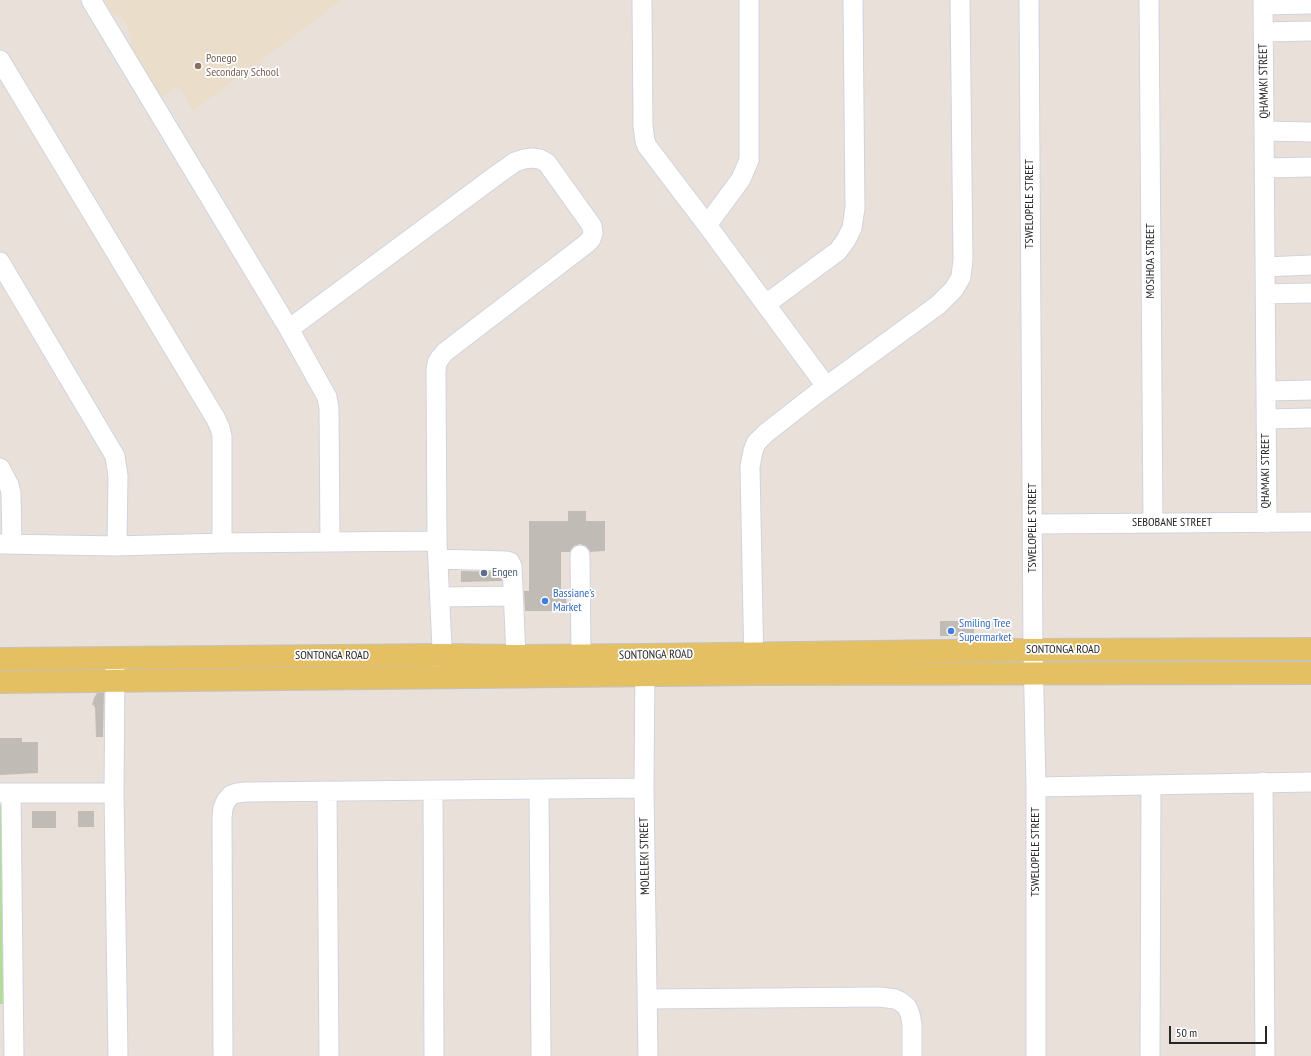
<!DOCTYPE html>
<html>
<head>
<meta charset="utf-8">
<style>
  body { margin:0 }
  #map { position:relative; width:1311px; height:1056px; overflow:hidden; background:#e9e1d9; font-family:"PT Sans Narrow",sans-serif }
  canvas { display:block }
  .scale { position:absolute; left:1169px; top:1026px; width:98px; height:18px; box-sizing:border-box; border:2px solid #272727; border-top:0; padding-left:5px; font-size:12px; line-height:14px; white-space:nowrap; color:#272727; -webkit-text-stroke:3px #fff; paint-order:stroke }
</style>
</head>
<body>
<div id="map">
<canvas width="1311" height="1056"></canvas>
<div class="scale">50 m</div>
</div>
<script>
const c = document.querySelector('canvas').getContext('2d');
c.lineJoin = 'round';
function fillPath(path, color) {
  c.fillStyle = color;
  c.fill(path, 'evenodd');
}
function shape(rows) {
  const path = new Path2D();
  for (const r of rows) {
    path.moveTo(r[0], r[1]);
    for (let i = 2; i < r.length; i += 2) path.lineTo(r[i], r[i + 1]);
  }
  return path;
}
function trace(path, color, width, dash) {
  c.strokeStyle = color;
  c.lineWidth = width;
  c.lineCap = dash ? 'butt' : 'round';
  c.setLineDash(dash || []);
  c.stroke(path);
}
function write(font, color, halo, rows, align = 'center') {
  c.font = font + ' "PT Sans Narrow",sans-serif';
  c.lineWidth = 3.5;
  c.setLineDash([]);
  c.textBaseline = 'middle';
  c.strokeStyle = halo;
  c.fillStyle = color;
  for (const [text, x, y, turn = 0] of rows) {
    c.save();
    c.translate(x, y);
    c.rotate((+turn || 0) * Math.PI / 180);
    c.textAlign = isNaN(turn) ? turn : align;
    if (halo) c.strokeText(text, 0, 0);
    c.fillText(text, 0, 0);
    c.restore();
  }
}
fillPath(shape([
  [104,0,342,0,193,111,179,86,161,97,131,47,132,35,121,16,113,14]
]), '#eaddc9');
fillPath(shape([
  [0,805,2,807,6,1004,0,1004]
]), '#b3dc99');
fillPath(shape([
  [568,511,586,511,586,521,605,521,605,551,590,552,586,546,580,544,574,546,570,552,561,552,561,592,566,592,567,611,525,611,524,591,529,591,529,521,568,521],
  [461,571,501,572,502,581,461,582],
  [940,621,962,621,962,623,974,623,974,635,962,635,962,636,940,636],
  [97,693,104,693,103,737,96,737,95,707,94,707,94,705,92,705,94,698],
  [0,738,22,738,22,742,38,742,38,773,0,775],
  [32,811,56,811,56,828,32,828],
  [78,811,94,811,94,827,78,827]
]), '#c1bbb6');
const minor = shape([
  [91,0,289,329,327,397,329,408,330,542],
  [642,0,643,126,645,141,647,146,707,225,826,386],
  [1029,0,1033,651,1036,787,1036,1056],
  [1149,0,1153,523],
  [1263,0,1267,523],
  [1263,5,1311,4],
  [1263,32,1311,31],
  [0,60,216,419,220,428,222,436,222,543],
  [1264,131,1311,132],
  [1265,168,1311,167],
  [707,225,741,179,749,160,749,0],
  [0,262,115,456,118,476,117,546],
  [1265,267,1311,265],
  [1265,294,1311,293],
  [766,304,838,251,846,240,852,228,855,208,853,0],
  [289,329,498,174,515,162,524,159,532,158,540,159,547,163,592,226,593,233,591,239,586,244,445,352,440,358,437,363,436,371,437,541,443,670],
  [1266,391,1311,390],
  [1266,419,1311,418],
  [0,468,9,485,11,493,12,544],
  [1033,524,1311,522],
  [0,544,117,546,222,543,437,541],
  [580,555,581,655],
  [438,559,506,561,510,562,512,566,516,656],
  [440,597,513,596],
  [645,661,644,788,648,1056],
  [115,665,114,793,118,1056],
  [754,668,750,467,753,451,756,443,766,433,816,394,938,305,954,289,961,277,963,259,960,0],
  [1263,782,1265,1056],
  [1036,787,1311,782],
  [539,790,541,1056],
  [327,791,329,1056],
  [433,791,434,1056],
  [0,793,114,793],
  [11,793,14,1056],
  [647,999,880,997,895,999,901,1002,907,1007,910,1014,912,1024,912,1056],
  [223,1056,222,818,223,808,226,801,231,795,237,793,246,792,644,788],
  [1150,1056,1151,785]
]);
const major = shape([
  [0,659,443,655,516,656,645,655,1021,650,1311,649],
  [0,682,754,674,1311,673]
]);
trace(minor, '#cfd3df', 21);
trace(major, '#c3c3c3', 24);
trace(minor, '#fff', 19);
trace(major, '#e5c062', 22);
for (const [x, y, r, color] of [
  [198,66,4,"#8d6e63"],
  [484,573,4,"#5c6f8a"],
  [545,601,4,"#3f7fe0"],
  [951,631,4,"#3f7fe0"]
]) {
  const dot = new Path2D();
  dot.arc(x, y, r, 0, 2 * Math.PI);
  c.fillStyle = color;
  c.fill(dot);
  trace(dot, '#fff', 1.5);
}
write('12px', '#785e54', '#fff', [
  ["Ponego",206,59],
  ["Secondary School",206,73]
], 'left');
write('12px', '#272727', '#fff', [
  ["QHAMAKI STREET",1264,81,-91],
  ["TSWELOPELE STREET",1030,204,-90],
  ["MOSIHOA STREET",1151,261,-90],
  ["QHAMAKI STREET",1266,471,-90],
  ["SEBOBANE STREET",1172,523],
  ["TSWELOPELE STREET",1033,528,-90],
  ["SONTONGA ROAD",1063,650],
  ["SONTONGA ROAD",656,655,-1],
  ["SONTONGA ROAD",332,656],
  ["TSWELOPELE STREET",1036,852,-90],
  ["MOLELEKI STREET",645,856,-91]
]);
write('12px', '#4e5e75', '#fff', [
  ["Engen",492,573]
], 'left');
write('12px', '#366cbe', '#fff', [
  ["Bassiane's",553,594],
  ["Market",553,608],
  ["Smiling Tree",959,624],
  ["Supermarket",959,638]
], 'left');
</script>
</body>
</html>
